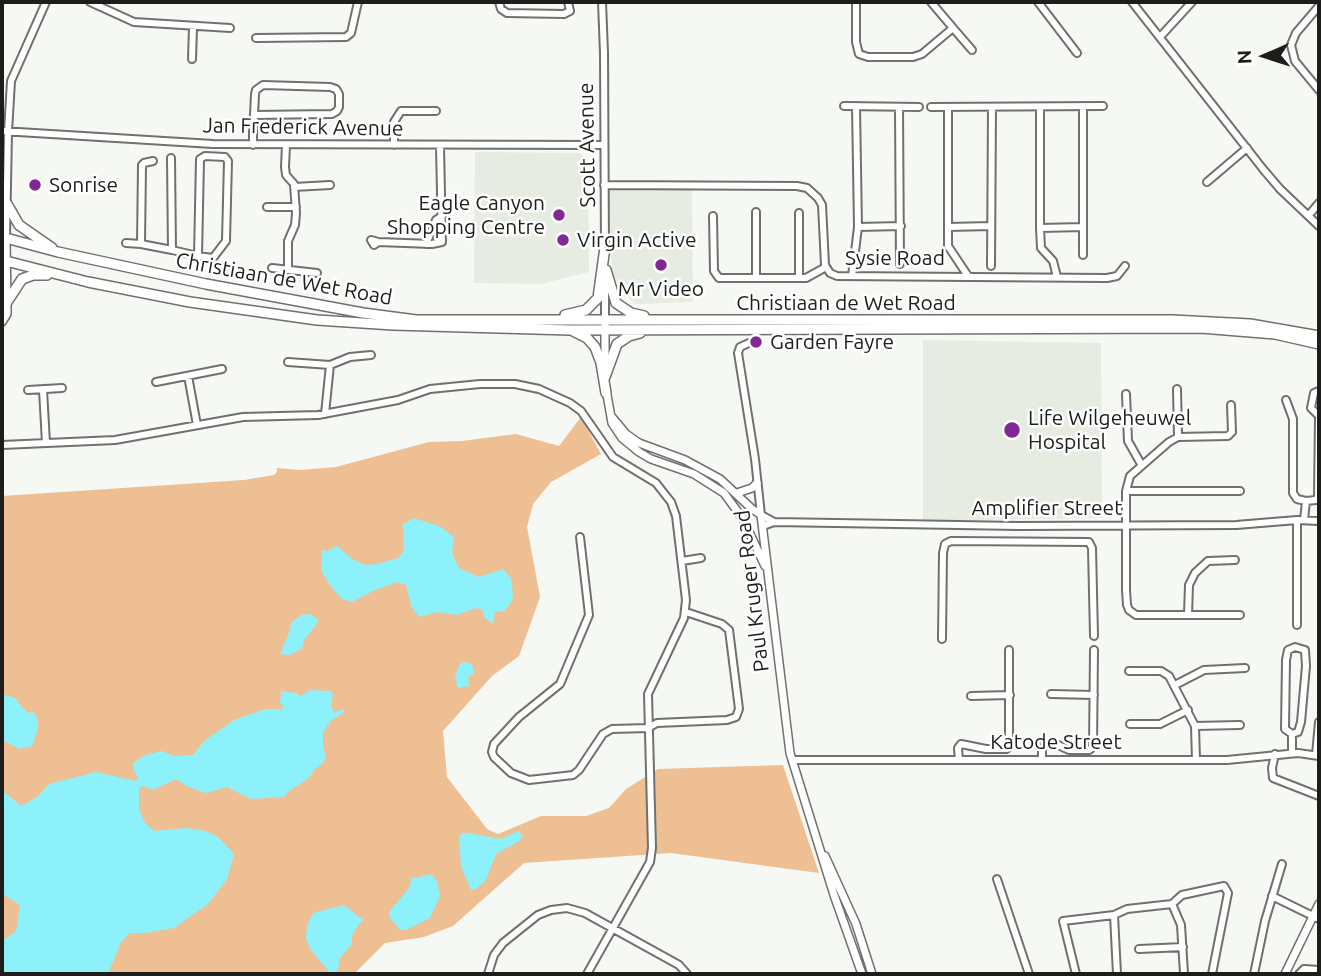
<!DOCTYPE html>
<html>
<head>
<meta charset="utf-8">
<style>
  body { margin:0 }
  #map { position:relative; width:1321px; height:976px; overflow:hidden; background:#f6f8f4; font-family:Ubuntu,sans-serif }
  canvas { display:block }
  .frame { position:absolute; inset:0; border:4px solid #1d1d1c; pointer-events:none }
  .north { position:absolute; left:1230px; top:21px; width:70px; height:70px; -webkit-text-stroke:5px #fff; paint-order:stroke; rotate:267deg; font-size:19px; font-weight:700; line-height:28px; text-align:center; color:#1d1d1c }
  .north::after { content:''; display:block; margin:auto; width:24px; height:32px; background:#1d1d1c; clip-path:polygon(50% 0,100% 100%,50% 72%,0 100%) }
</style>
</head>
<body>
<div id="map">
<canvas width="1321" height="976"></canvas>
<div class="frame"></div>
<div class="north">N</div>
</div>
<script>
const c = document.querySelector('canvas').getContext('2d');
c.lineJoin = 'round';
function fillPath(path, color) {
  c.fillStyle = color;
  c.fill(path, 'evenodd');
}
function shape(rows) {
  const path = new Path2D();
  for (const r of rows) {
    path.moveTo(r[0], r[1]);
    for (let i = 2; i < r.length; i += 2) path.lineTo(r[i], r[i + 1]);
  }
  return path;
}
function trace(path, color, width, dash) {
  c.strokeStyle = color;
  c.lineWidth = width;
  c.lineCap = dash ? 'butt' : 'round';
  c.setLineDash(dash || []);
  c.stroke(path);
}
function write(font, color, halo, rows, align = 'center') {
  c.font = font + ' Ubuntu,sans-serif';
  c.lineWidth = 5;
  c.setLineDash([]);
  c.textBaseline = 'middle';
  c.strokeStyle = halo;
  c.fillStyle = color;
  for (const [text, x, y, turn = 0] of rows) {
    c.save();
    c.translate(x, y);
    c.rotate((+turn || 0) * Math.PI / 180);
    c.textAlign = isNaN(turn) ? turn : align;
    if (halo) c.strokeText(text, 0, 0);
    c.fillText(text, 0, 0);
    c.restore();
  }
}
fillPath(shape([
  [475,152,580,153,588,160,589,272,541,284,474,283],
  [608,187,692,188,693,302,634,304,612,275],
  [923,340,1101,343,1102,518,923,521]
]), '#e6ece2');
fillPath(shape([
  [581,417,601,454,551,482,533,504,527,527,540,597,519,656,492,676,443,731,447,777,487,829,498,834,541,816,586,816,609,808,626,789,658,769,783,765,819,873,671,853,524,863,453,926,424,937,385,943,354,974,2,974,2,496,244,480,274,475,277,472,277,468,299,470,336,467,429,442,462,441,516,434,559,446]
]), '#eebf92');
fillPath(shape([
  [414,518,441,527,454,537,452,553,459,568,479,577,503,569,511,578,513,594,512,601,504,611,495,612,493,624,484,617,483,610,477,608,456,615,437,612,419,617,411,606,406,585,397,582,373,591,352,602,342,599,332,588,321,571,322,550,327,551,337,546,352,559,365,565,377,564,398,558,403,552,404,533,402,525],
  [311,614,319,621,304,640,302,649,289,655,280,654,290,630,291,623,301,615],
  [465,662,472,664,474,673,468,678,469,686,458,688,455,676,460,664],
  [310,690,330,691,333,694,331,707,334,712,344,709,344,712,331,721,323,732,323,748,326,756,322,764,314,770,309,778,289,791,284,797,251,799,227,787,206,793,186,786,178,780,174,780,153,790,144,786,139,788,139,809,145,823,154,831,186,828,206,831,218,837,234,854,227,879,208,904,174,928,145,933,130,933,121,942,108,974,2,974,2,941,16,931,20,905,2,894,2,790,21,806,37,797,49,784,96,772,136,781,138,779,133,768,133,763,145,755,162,751,174,756,193,755,204,741,234,720,265,709,281,709,284,706,280,703,281,691,296,693,301,696],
  [2,694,15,698,24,709,28,713,33,712,38,720,38,729,32,746,19,749,2,740],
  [518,831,523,835,519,841,496,854,486,880,476,889,471,890,461,867,459,836,462,833,469,833,501,839],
  [431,874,437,881,440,896,430,918,406,930,400,930,390,918,389,912,409,888,412,877,416,878],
  [344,905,364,921,358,925,352,936,352,944,340,958,337,974,331,974,310,949,306,938,307,925,313,913]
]), '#8df1fb');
const minor = shape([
  [90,2,134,22,230,28],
  [499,2,501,9,507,13,564,14,570,11,568,2],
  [602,2,604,53,605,251],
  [856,2,856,42,859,54,868,57,913,57,922,54,953,28,931,2],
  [1038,2,1077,53],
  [1132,2,1263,169,1280,189,1319,226],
  [1319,6,1296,33,1291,45,1295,61,1319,90],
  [953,28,972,50],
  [1160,37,1192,2],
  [256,38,346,37,351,33,358,2],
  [192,59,193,27],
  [844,106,919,107],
  [1083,106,1083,255],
  [899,107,900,264],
  [931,107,1103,106],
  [948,107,948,246,968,276],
  [2,131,213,144,604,145],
  [253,145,253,133,254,115,255,94,256,90,263,85,330,87,336,89,339,94,339,107,337,111,332,114,254,115],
  [286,145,285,167,286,175,294,184,296,213,295,225,288,241,288,270],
  [394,145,394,122,401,111,436,111],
  [153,161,144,163,142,165,141,244,172,250,171,158],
  [1207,182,1247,148],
  [604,185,797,186,807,188,818,198,822,205,825,265,830,273,837,276,1107,278,1117,276,1125,266],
  [294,187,330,185],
  [267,207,296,207],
  [1309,215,1319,203],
  [713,216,714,271,719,278,806,278,826,267],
  [858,227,901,226],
  [948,227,991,226],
  [1040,228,1040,107],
  [6,238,8,132,11,81,46,2],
  [378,242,371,240,374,245,378,242,432,244,442,242,440,146],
  [126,243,141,244],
  [426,244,436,220,442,216],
  [172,250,198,256,213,258,226,241,228,161,225,157,205,156,200,159,198,256],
  [991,266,992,107],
  [272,268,317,273],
  [852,276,858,227,856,106],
  [1057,277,1053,261,1041,248,1040,228,1083,227],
  [756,278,756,212],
  [799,278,799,213],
  [605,320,605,276],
  [749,343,740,347,738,353,755,459,761,515,774,522],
  [288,362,330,365,325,414],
  [330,365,350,357,371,355],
  [188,376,197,425],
  [156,382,222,369],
  [1177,389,1178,437],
  [28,390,62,388],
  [43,390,46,443],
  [1126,394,1128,441,1141,464],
  [1286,400,1293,419,1293,493,1297,499,1306,501,1304,520],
  [1231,405,1232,432,1228,436,1178,437,1169,442,1130,476,1126,491,1126,590,1127,605,1129,610,1136,615,1240,615],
  [2,445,115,440,243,417,318,415,398,400,430,389,480,384,515,384,539,389,570,403,581,411,613,457,656,483,671,502,676,516,686,600,684,618,648,694,652,848,650,862,587,974],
  [1126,491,1240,491],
  [1306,501,1316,500,1318,497,1319,416,1311,408,1314,393,1319,391],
  [1297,520,1297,625],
  [763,526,774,522,1019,526,1236,525,1297,520,1319,521],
  [580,537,589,615,560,684,519,717,494,744,492,752,494,757,511,773,529,780,573,775,579,770,603,734,612,729,648,728,657,723,727,720,736,717,739,709,729,630,722,624,686,612],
  [682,561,701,558],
  [1188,615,1189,585,1195,573,1208,561,1235,560],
  [942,639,943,553,945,544,951,541,1089,542,1092,548,1094,636],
  [1129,671,1161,671,1169,676,1195,726,1196,760],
  [1175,685,1204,670,1245,668],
  [1051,694,1094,695],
  [971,696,1010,695],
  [1130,724,1160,724,1188,710],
  [1195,726,1240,725],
  [1292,734,1298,732,1301,722,1306,666,1305,650,1295,647,1288,650,1286,660,1285,729,1292,734,1292,753],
  [1275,754,1272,768,1273,778,1319,796],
  [1316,755,1319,722],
  [792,760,1227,760,1298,753,1319,756],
  [959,760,958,748,961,744,986,749,1006,749,1009,747,1009,650],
  [1042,760,1042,748,1046,744,1056,744,1069,750,1089,750,1093,747,1094,650],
  [997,879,1029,974],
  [1272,896,1319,919],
  [1172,904,1181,925,1184,974],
  [1139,949,1183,947],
  [488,974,494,955,503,943,538,915,551,910,567,908,585,913,679,965,687,974],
  [1076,974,1063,921,1114,915],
  [1117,974,1114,915,1127,909,1172,904,1182,895,1224,886,1228,893,1212,974],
  [1254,974,1265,921,1282,864],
  [1299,974,1304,969,1319,970]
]);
const tertiary = shape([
  [605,320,605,370],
  [2,322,7,314,7,306,6,238],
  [606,389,612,423,622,438,639,452,651,459,694,474,724,493,743,519,765,566],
  [611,416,626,434,639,443,685,460,720,479,751,508,761,515,790,753,834,895,862,974],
  [737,493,752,488,757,483],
  [825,856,856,924,872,974],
  [1285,974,1319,904]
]);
const secondary = shape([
  [7,204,19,225,52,248],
  [2,237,58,252,206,284,363,313,416,320,1172,320,1250,324,1319,336],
  [2,260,88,282,190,302,317,320,393,325,570,330,1201,328,1275,334,1319,344],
  [606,270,616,303,631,313,644,316],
  [7,302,22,279,33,275,47,275],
  [565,315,586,310,598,298,605,247],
  [573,331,587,338,595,347,601,363,606,393],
  [605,377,617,344,629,336,640,333]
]);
trace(minor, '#6f716e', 10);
trace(tertiary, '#6f716e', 10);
trace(secondary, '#6f716e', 12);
trace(minor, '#fff', 6);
trace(tertiary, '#fff', 7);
trace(secondary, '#fff', 9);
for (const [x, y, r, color] of [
  [35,185,7,"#822894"],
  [559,215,7,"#822894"],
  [563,240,7,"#822894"],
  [661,265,7,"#822894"],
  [756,342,7,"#822894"],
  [1012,430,9,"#822894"]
]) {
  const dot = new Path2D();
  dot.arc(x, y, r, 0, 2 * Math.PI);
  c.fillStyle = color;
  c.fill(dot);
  trace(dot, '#fff', 2.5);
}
write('21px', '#1d1d1c', '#fff', [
  ["Jan Frederick Avenue",303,127,1],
  ["Scott Avenue",587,145,-91],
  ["Sysie Road",895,258],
  ["Christiaan de Wet Road",284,279,10],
  ["Christiaan de Wet Road",846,303],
  ["Amplifier Street",1047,508],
  ["Paul Kruger Road",752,591,-97],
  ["Katode Street",1056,742]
]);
write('21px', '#1d1d1c', '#fff', [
  ["Sonrise",49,185],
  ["Eagle Canyon",545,203,"right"],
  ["Shopping Centre",545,227,"right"],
  ["Virgin Active",577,240],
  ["Mr Video",661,289,"center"],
  ["Garden Fayre",770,342],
  ["Life Wilgeheuwel",1028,418],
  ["Hospital",1028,442]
], 'left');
</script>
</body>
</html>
